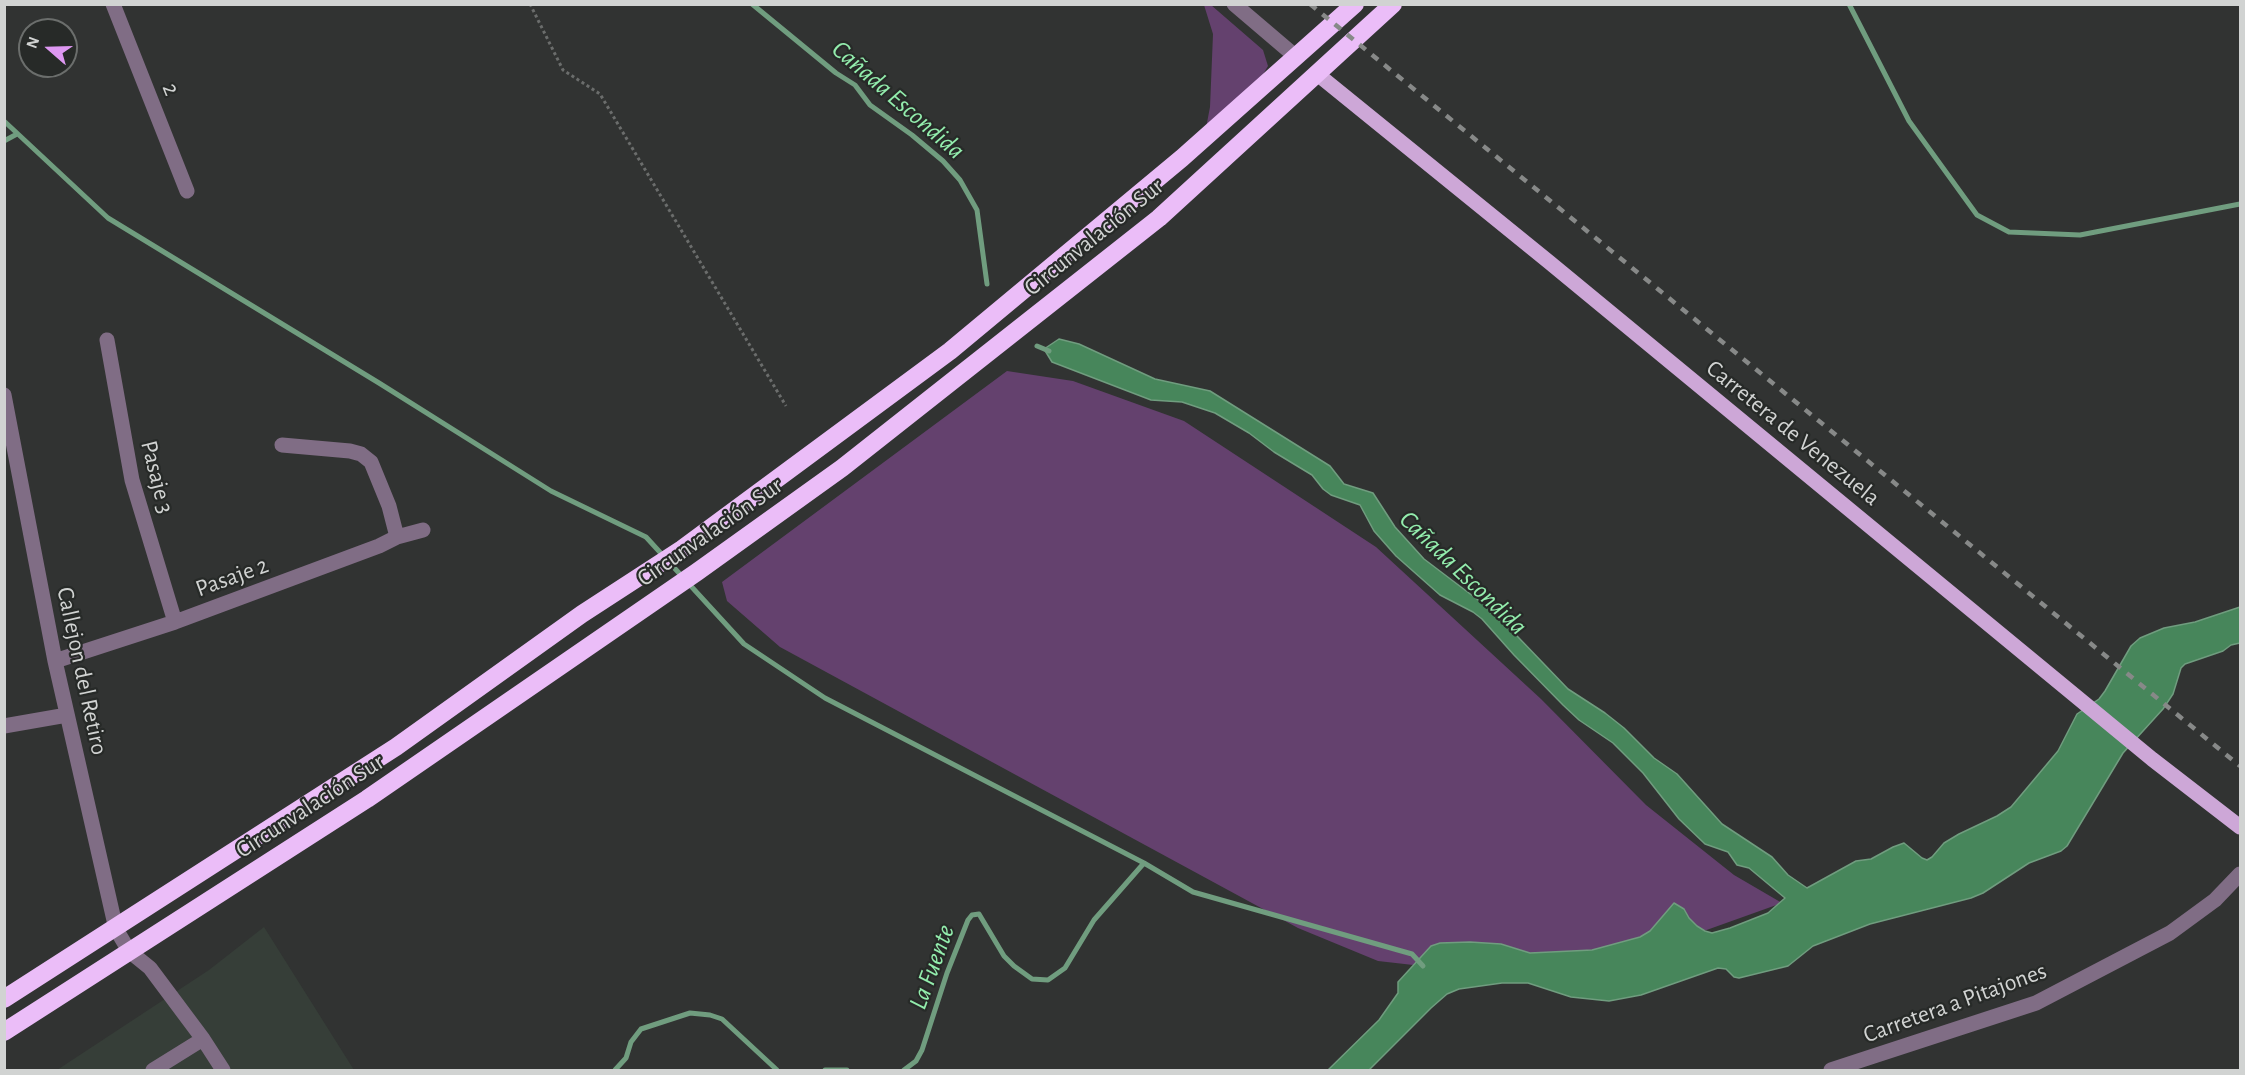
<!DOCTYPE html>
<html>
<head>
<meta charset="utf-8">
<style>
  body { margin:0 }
  #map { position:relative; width:2245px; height:1075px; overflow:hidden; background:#313332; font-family:"Alegreya Sans",sans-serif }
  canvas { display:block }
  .frame { position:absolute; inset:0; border:6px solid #d1d3d2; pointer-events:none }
  .north { position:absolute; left:18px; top:18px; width:60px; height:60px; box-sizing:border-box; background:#272a28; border:2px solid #6b6e6c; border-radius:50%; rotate:290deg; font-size:16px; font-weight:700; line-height:24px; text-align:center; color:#d1d3d2 }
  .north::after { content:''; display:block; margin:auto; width:21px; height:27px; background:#de98f2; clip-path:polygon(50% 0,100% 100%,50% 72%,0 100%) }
</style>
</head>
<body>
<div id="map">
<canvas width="2245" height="1075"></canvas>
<div class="frame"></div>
<div class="north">N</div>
</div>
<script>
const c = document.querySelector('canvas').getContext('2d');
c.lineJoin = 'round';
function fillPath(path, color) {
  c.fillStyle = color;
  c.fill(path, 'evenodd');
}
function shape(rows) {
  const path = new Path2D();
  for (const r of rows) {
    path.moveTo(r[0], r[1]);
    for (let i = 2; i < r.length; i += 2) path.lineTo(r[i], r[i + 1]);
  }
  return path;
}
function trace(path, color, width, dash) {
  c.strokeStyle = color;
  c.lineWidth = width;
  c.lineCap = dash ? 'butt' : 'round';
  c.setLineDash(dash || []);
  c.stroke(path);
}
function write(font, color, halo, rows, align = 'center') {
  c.font = font + ' "Alegreya Sans",sans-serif';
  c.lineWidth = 4.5;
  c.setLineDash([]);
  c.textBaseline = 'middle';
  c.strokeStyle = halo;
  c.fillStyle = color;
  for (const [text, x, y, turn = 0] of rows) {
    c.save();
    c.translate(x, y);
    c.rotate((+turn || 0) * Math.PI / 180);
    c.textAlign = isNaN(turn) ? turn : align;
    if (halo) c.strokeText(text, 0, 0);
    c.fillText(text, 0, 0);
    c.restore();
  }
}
fillPath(shape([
  [264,927,354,1070,57,1070,209,970]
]), '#363e38');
fillPath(shape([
  [1204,5,1211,5,1263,50,1268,66,1262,76,1206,128,1210,107,1213,34],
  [1007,371,1073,381,1184,421,1376,547,1541,699,1646,805,1734,875,1782,903,1701,932,1567,957,1422,966,1378,961,1298,928,780,647,727,601,722,582]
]), '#64416e');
const water = shape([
  [1059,339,1079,344,1155,379,1210,391,1330,466,1344,484,1373,493,1395,527,1424,559,1494,612,1568,689,1605,713,1624,728,1654,758,1677,774,1722,824,1772,857,1788,875,1807,888,1856,861,1871,859,1893,847,1904,843,1922,858,1927,860,1932,857,1944,843,1959,834,1997,816,2011,807,2058,751,2077,714,2099,699,2105,691,2131,646,2140,638,2164,628,2195,622,2240,607,2240,643,2231,645,2223,651,2185,664,2181,668,2173,694,2163,709,2123,753,2067,846,2061,851,2029,863,1983,893,1971,898,1870,924,1813,946,1788,966,1739,978,1734,977,1726,969,1718,968,1641,995,1609,1001,1571,997,1528,983,1502,983,1459,989,1447,994,1431,1008,1369,1070,1328,1070,1379,1020,1398,993,1398,982,1431,946,1440,943,1470,942,1501,944,1530,953,1592,950,1640,937,1650,931,1674,903,1684,909,1689,918,1697,926,1705,931,1712,933,1730,928,1768,913,1785,898,1749,868,1737,865,1728,852,1705,844,1679,819,1643,773,1613,743,1579,720,1563,705,1514,655,1482,619,1473,612,1440,595,1396,556,1374,531,1360,505,1331,495,1323,489,1312,475,1274,452,1249,433,1215,413,1182,402,1151,400,1052,362,1044,349,1059,339]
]);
fillPath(water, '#47865b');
trace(water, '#709d7f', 1.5);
trace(shape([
  [752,4,836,73,855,85,870,105,912,135,943,161,960,180,977,210,987,284],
  [1849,4,1909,121,1977,215,2009,232,2080,235,2240,204],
  [4,121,108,218,379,383,551,491,646,537,744,644,825,698,1144,863,1193,892,1412,954,1423,966],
  [4,141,17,134],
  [1037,346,1049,351],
  [615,1070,626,1058,631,1042,641,1029,690,1013,710,1015,722,1019,777,1070],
  [825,1070,847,1070],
  [904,1070,916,1061,922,1050,947,973,968,920,972,915,979,914,1004,956,1014,966,1032,979,1048,980,1065,968,1094,920,1144,863]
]), '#709d7f', 5);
trace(shape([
  [530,4,563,70,600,94,786,406]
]), '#6b6d6c', 3, [3, 3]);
trace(shape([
  [113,4,187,191],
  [1234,4,1295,56],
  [107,340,132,480,175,622],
  [4,395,55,661,116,929,129,951,150,968,203,1039,223,1070],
  [282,445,350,451,361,454,371,462,389,506,397,537],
  [55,661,175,622,379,546,397,537,423,530],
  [4,726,67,715],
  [153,1070,203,1039],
  [1831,1070,2036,1003,2170,933,2215,900,2240,874]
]), '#806d85', 15);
trace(shape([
  [1316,73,1549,262,2152,759,2240,827]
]), '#cda7d7', 15);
trace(shape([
  [4,999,396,747,582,614,682,549,950,351,1182,158,1355,4],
  [4,1032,367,799,697,572,842,468,1159,218,1393,4]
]), '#ebbdf8', 18);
trace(shape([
  [1310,4,2240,766]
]), '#878988', 4.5, [8, 8]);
write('24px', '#d1d3d2', '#272a28', [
  ["2",171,89,68],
  ["Circunvalación Sur",1094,237,-39],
  ["Carretera de Venezuela",1793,433,39],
  ["Pasaje 3",157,477,76],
  ["Circunvalación Sur",710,532,-35],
  ["Pasaje 2",232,577,-20],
  ["Callejon del Retiro",82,671,78],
  ["Circunvalación Sur",310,806,-33],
  ["Carretera a Pitajones",1955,1003,-20]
]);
write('italic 26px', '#93edad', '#272a28', [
  ["Cañada Escondida",898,100,41],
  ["Cañada Escondida",1463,573,44],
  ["La Fuente",932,967,-70]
]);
</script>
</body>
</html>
